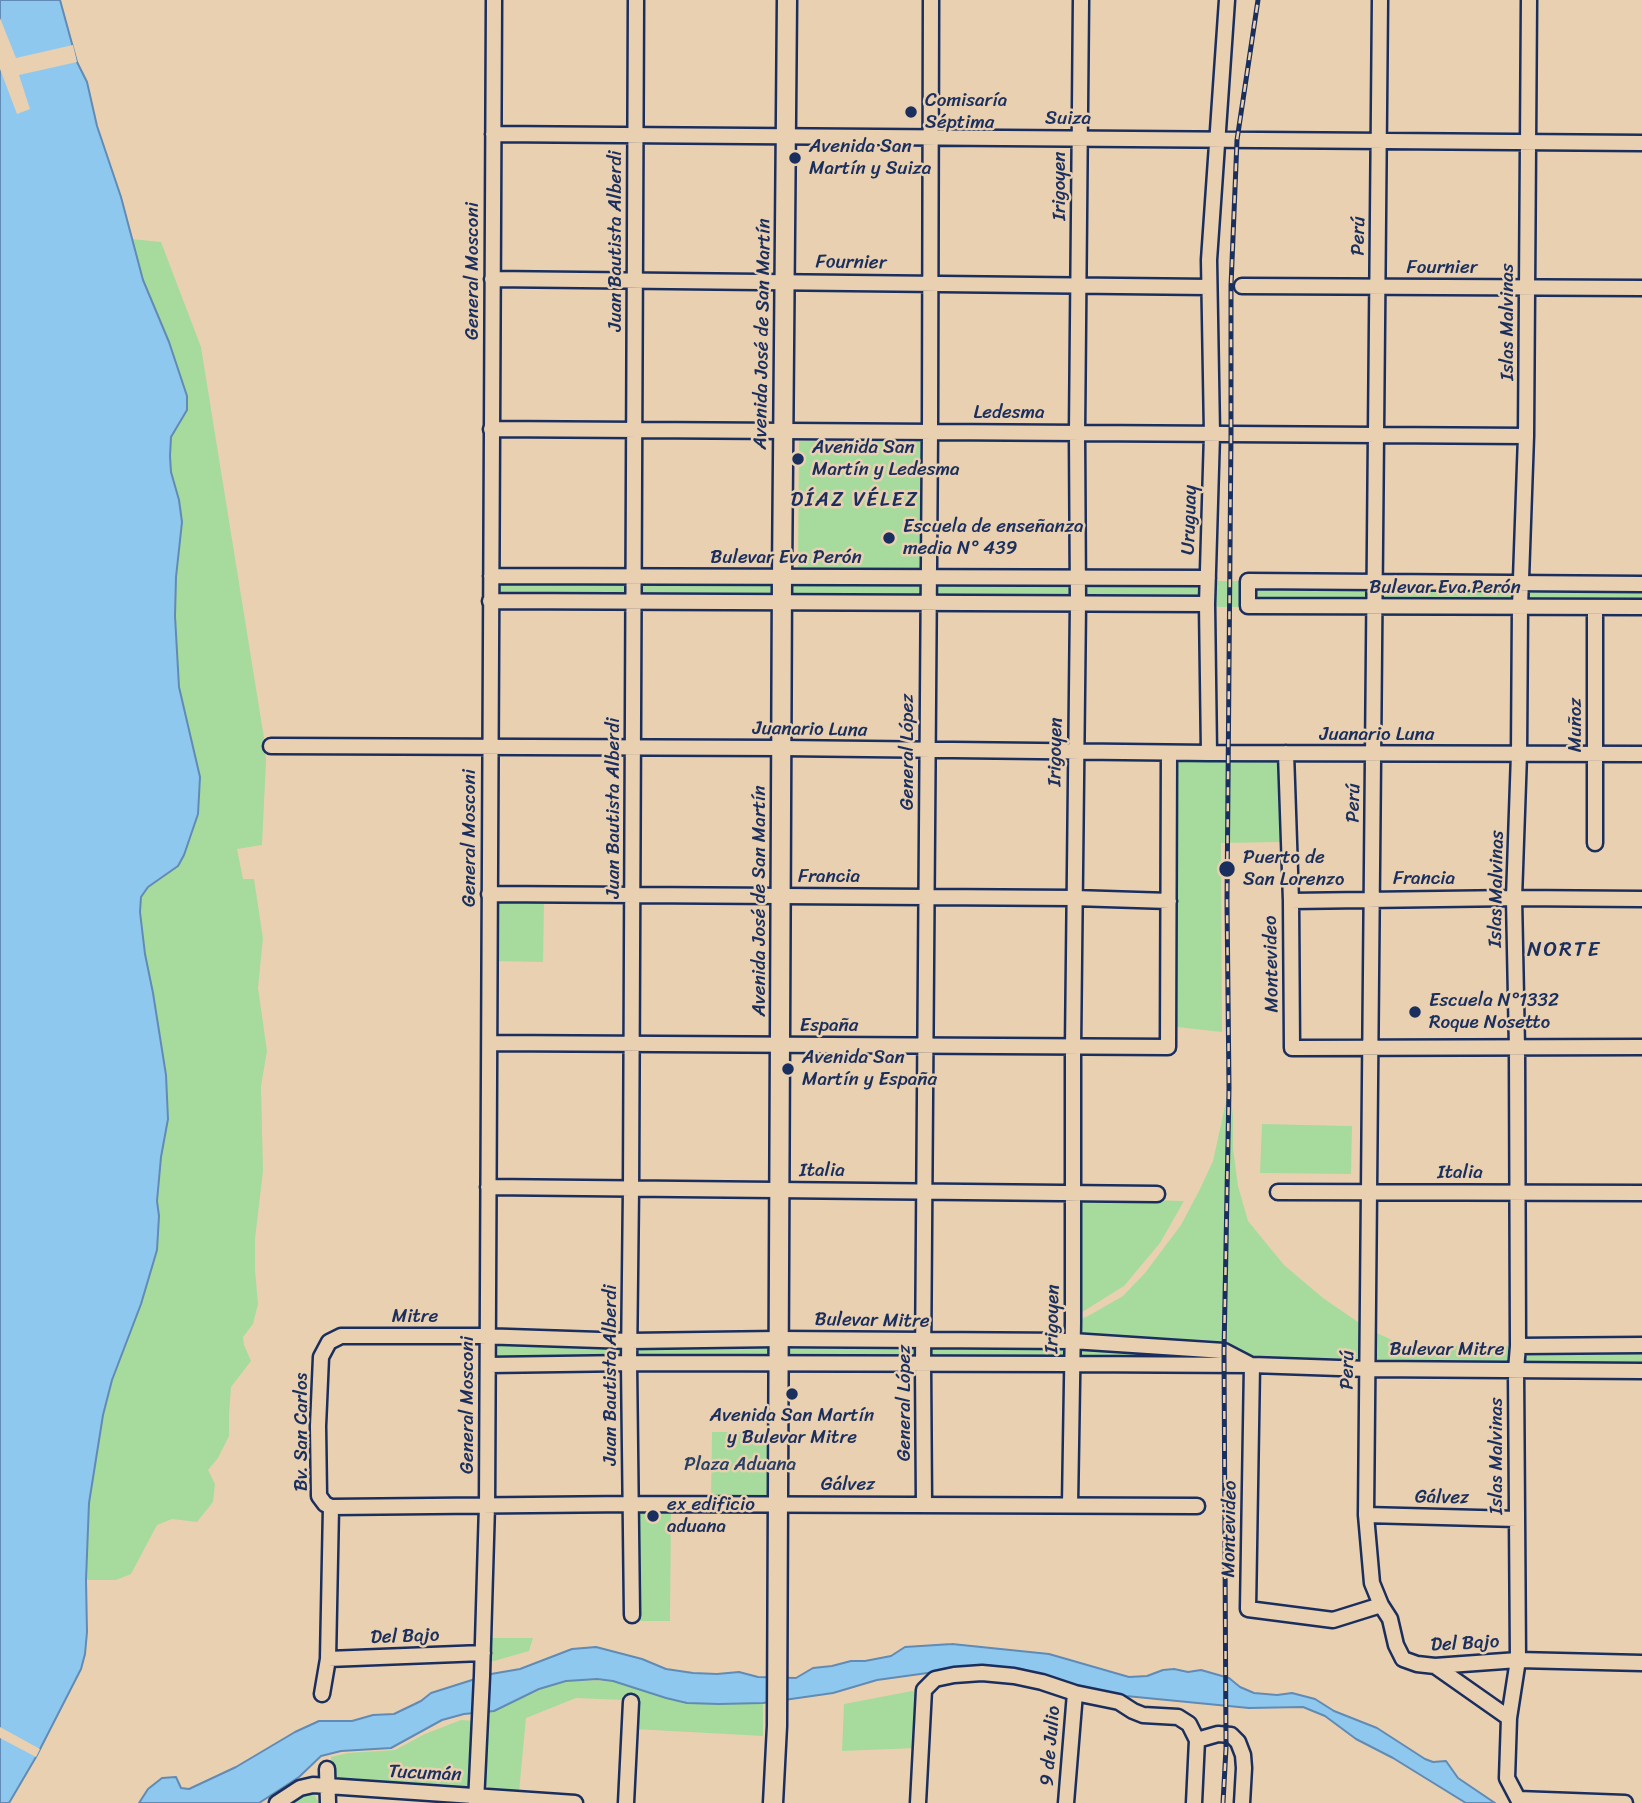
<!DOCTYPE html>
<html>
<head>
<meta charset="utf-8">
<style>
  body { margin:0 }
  canvas { display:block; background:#e9d0b1 }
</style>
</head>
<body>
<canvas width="1642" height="1803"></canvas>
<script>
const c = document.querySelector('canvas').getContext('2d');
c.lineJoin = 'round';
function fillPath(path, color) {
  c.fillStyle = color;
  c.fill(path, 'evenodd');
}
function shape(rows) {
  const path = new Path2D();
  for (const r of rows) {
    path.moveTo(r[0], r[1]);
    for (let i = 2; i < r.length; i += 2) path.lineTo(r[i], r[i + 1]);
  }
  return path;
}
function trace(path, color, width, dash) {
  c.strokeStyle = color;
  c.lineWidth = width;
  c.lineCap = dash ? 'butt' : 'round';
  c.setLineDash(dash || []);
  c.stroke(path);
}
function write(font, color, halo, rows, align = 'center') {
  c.font = font + ' Sriracha,sans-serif';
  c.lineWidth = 5;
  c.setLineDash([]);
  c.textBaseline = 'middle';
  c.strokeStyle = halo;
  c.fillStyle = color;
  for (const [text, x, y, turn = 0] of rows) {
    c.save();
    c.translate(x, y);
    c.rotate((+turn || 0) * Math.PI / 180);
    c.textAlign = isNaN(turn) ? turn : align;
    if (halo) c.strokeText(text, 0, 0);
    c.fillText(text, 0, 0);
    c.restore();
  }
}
fillPath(shape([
  [132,239,161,242,201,347,264,738,266,761,262,845,237,849,243,879,254,879,263,938,258,988,267,1051,261,1086,263,1171,255,1239,255,1270,258,1304,253,1324,243,1337,244,1345,251,1361,231,1387,229,1414,229,1436,218,1458,208,1470,215,1484,213,1502,197,1522,172,1519,157,1525,131,1574,116,1580,86,1580,89,1503,103,1415,112,1379,141,1304,157,1250,159,1216,157,1201,161,1157,166,1136,167,1098,167,1075,153,993,145,954,140,912,141,897,148,887,178,866,184,855,193,832,200,777,179,687,175,616,176,577,182,522,171,472,170,456,171,437,187,396,169,342,143,280],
  [799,441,922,442,921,569,798,568],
  [491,576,1208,578,1220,581,1642,584,1642,607,1219,607,1207,604,491,601],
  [1280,759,1282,842,1221,843,1222,1032,1177,1027,1176,760],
  [495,901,544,901,543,962,495,961],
  [1229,1088,1233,1115,1233,1148,1238,1186,1248,1221,1284,1265,1323,1298,1368,1329,1403,1345,1485,1346,1642,1345,1642,1371,488,1365,488,1337,1042,1335,1088,1316,1123,1296,1145,1273,1181,1225,1200,1189,1213,1161],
  [1262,1124,1352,1126,1351,1174,1260,1173],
  [1078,1198,1184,1201,1160,1243,1124,1286,1079,1314],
  [712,1432,769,1432,768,1498,711,1498],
  [671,1509,670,1621,635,1621,635,1510],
  [488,1638,533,1638,529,1651,487,1663],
  [578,1680,613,1681,691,1703,763,1703,763,1736,634,1729,636,1706,624,1700,576,1698,526,1718,519,1792,491,1789,480,1782,484,1712,506,1706,550,1685],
  [912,1691,919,1693,916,1748,842,1751,844,1704],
  [461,1720,475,1721,473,1789,332,1784,331,1757,348,1753,395,1750,425,1734],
  [312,1791,319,1803,283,1803]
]), '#a7db9d');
const water = shape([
  [0,0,60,0,77,62,87,82,97,126,121,197,143,280,169,342,187,396,187,410,171,437,170,456,171,472,179,500,182,522,176,577,175,616,179,687,200,777,198,814,184,855,178,866,148,887,141,897,140,912,145,954,153,993,166,1075,168,1119,161,1157,157,1201,159,1216,157,1250,141,1304,112,1380,103,1415,89,1503,86,1580,87,1632,85,1654,81,1669,36,1757,9,1803,0,1803,0,0],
  [952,1644,1049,1654,1129,1677,1147,1676,1163,1670,1174,1669,1188,1672,1201,1670,1229,1678,1240,1687,1254,1693,1277,1695,1292,1693,1315,1699,1334,1711,1377,1728,1425,1759,1433,1762,1446,1761,1458,1778,1495,1803,1466,1803,1393,1758,1356,1739,1325,1716,1303,1707,1249,1708,1126,1696,1090,1689,1033,1674,1022,1669,985,1665,877,1680,833,1693,763,1703,719,1704,687,1703,666,1698,613,1681,597,1679,566,1681,539,1689,494,1711,464,1714,442,1720,391,1748,341,1751,321,1756,299,1777,259,1803,139,1803,148,1789,162,1778,176,1777,181,1788,189,1789,236,1767,295,1732,319,1721,352,1721,373,1715,394,1714,421,1701,431,1693,491,1674,520,1669,572,1649,596,1647,642,1659,666,1669,693,1673,717,1674,739,1672,758,1677,796,1678,813,1668,832,1666,851,1661,865,1661,891,1656,905,1647,952,1644]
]);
fillPath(water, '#8fc8ee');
trace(water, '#618bb4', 2);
fillPath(shape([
  [0,18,16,58,73,45,77,62,19,75,30,109,17,114,0,69],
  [0,1727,40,1749,36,1757,0,1738]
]), '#e9d0b1');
const minor = shape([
  [1380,0,1366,1515,1372,1583,1381,1605],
  [1529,0,1526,436,1520,607,1519,754,1514,898,1517,1048,1518,1346,1516,1370,1518,1660,1509,1718,1507,1778,1518,1799,1625,1803],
  [493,134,1642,143],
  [492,279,1209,287],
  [1242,286,1642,288],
  [491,429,1526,436],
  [491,576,1208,578],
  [1642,584,1248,581,1248,606,1642,607],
  [490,601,1207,604],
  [1595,607,1595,843],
  [271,746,782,748,1209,753,1642,754],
  [1209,753,1207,604,1212,434,1209,260,1227,0],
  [1286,753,1291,901,1292,1048,1642,1047],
  [489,894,1074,898,1169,901],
  [1291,901,1514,898,1642,899],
  [490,1043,1168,1047,1169,753],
  [488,1187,1157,1194],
  [1278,1192,1642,1193],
  [1518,1346,1642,1345],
  [488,1365,629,1363,1071,1364,1252,1365,1368,1369,1642,1371],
  [1252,1365,1248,1609,1333,1620,1381,1605,1390,1619,1396,1645,1403,1659,1417,1664,1435,1666,1518,1660,1642,1663],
  [924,1505,923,1364,930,432,931,0],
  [1070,1505,1073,1322,1073,1047,1078,603,1077,433,1081,0],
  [331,1507,325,1504,319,1496,318,1426,321,1357,329,1342,341,1336,479,1336,630,1341,778,1339,1072,1341,1224,1351,1249,1364],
  [331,1507,631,1504,1197,1506],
  [1366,1515,1517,1519],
  [632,1615,629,1363,631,1189,636,0],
  [328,1659,483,1653],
  [1435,1666,1509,1718],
  [322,1694,328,1659,331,1507],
  [1197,1740,1218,1734,1231,1735,1238,1742,1243,1755,1244,1768,1242,1803],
  [327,1769,328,1803],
  [277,1803,300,1788,313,1785,575,1803],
  [476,1803,482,1676,487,1505,494,0],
  [626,1803,631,1702],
  [918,1803,924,1690,935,1679,954,1675,982,1673,1014,1676,1042,1682,1075,1693,1119,1702,1133,1711,1143,1715,1178,1717,1189,1724,1197,1740,1194,1803],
  [1066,1803,1075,1693]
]);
const major = shape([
  [773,1803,777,1726,782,577,787,0]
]);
trace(minor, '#1b2f5e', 19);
trace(major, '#1b2f5e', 23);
trace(minor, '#e9d0b1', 14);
trace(major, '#e9d0b1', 18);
const rail = shape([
  [1223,1803,1226,1748,1224,1351,1229,1088,1227,901,1231,434,1231,286,1237,140,1258,0]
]);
trace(rail, '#1b2f5e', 5);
trace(rail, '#e9d0b1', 2.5, [8]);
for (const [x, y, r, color] of [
  [911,112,7,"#1b2f5e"],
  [795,158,7,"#1b2f5e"],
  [798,459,7,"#1b2f5e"],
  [889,538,7,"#1b2f5e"],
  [1227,869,9,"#1b2f5e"],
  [1415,1012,7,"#1b2f5e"],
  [788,1069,7,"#1b2f5e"],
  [792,1394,7,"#1b2f5e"],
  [653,1516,7,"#1b2f5e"]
]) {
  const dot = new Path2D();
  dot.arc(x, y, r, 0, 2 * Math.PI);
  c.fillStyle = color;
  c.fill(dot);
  trace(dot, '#e9d0b1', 2.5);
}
write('19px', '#1b2f5e', '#e9d0b1', [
  ["Comisaría",925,101],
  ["Séptima",925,123],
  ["Avenida San",809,147],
  ["Martín y Suiza",809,169],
  ["Avenida San",812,448],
  ["Martín y Ledesma",812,470],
  ["Escuela de enseñanza",903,527],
  ["media N° 439",903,549],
  ["Puerto de",1243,858],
  ["San Lorenzo",1243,880],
  ["Escuela N°1332",1429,1001],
  ["Roque Nosetto",1429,1023],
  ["Avenida San",802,1058],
  ["Martín y España",802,1080],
  ["Avenida San Martín",792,1416,"center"],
  ["y Bulevar Mitre",792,1438,"center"],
  ["ex edificio",667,1505],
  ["aduana",667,1527]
], 'left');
write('19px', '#1b2f5e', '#e9d0b1', [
  ["Suiza",1068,119],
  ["Irigoyen",1060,186,-90],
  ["Perú",1359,236,-89],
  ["Juan Bautista Alberdi",616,241,-90],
  ["Fournier",851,263,1],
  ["Fournier",1442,268],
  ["General Mosconi",473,271,-90],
  ["Islas Malvinas",1508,322,-90],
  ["Avenida José de San Martín",763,334,-89],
  ["Ledesma",1009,413],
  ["Uruguay",1190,520,-88],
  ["Bulevar Eva Perón",786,558],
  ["Bulevar Eva Perón",1445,588],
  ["Muñoz",1576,725,-90],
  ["Juanario Luna",810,730,1],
  ["Juanario Luna",1377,735],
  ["General López",908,752,-90],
  ["Irigoyen",1056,752,-89],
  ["Perú",1354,803,-89],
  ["Juan Bautista Alberdi",614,808,-90],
  ["General Mosconi",470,838,-90],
  ["Francia",829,877],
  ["Francia",1424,879],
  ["Islas Malvinas",1497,889,-89],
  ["Avenida José de San Martín",760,901,-90],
  ["Montevideo",1272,964,-91],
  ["España",829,1026],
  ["Italia",822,1171],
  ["Italia",1460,1173],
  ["Mitre",415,1317],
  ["Irigoyen",1053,1319,-89],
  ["Bulevar Mitre",872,1321,1],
  ["Bulevar Mitre",1447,1350],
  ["Perú",1348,1370,-89],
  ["Juan Bautista Alberdi",611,1375,-90],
  ["General López",905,1403,-90],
  ["General Mosconi",468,1405,-90],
  ["Bv. San Carlos",302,1432,-90],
  ["Islas Malvinas",1497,1456,-90],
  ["Gálvez",848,1485],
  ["Gálvez",1442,1498,1],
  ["Montevideo",1230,1529,-89],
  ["Del Bajo",405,1637,-2],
  ["Del Bajo",1465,1644,-3],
  ["9 de Julio",1051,1746,-85],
  ["Tucumán",425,1774,3]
]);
write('19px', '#294064', '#e9d0b1', [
  ["Plaza Aduana",740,1465]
]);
c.letterSpacing = '2px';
write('21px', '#1b2f5e', '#e9d0b1', [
  ["DÍAZ VÉLEZ",855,501],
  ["NORTE",1564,951]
]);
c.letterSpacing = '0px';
</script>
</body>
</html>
